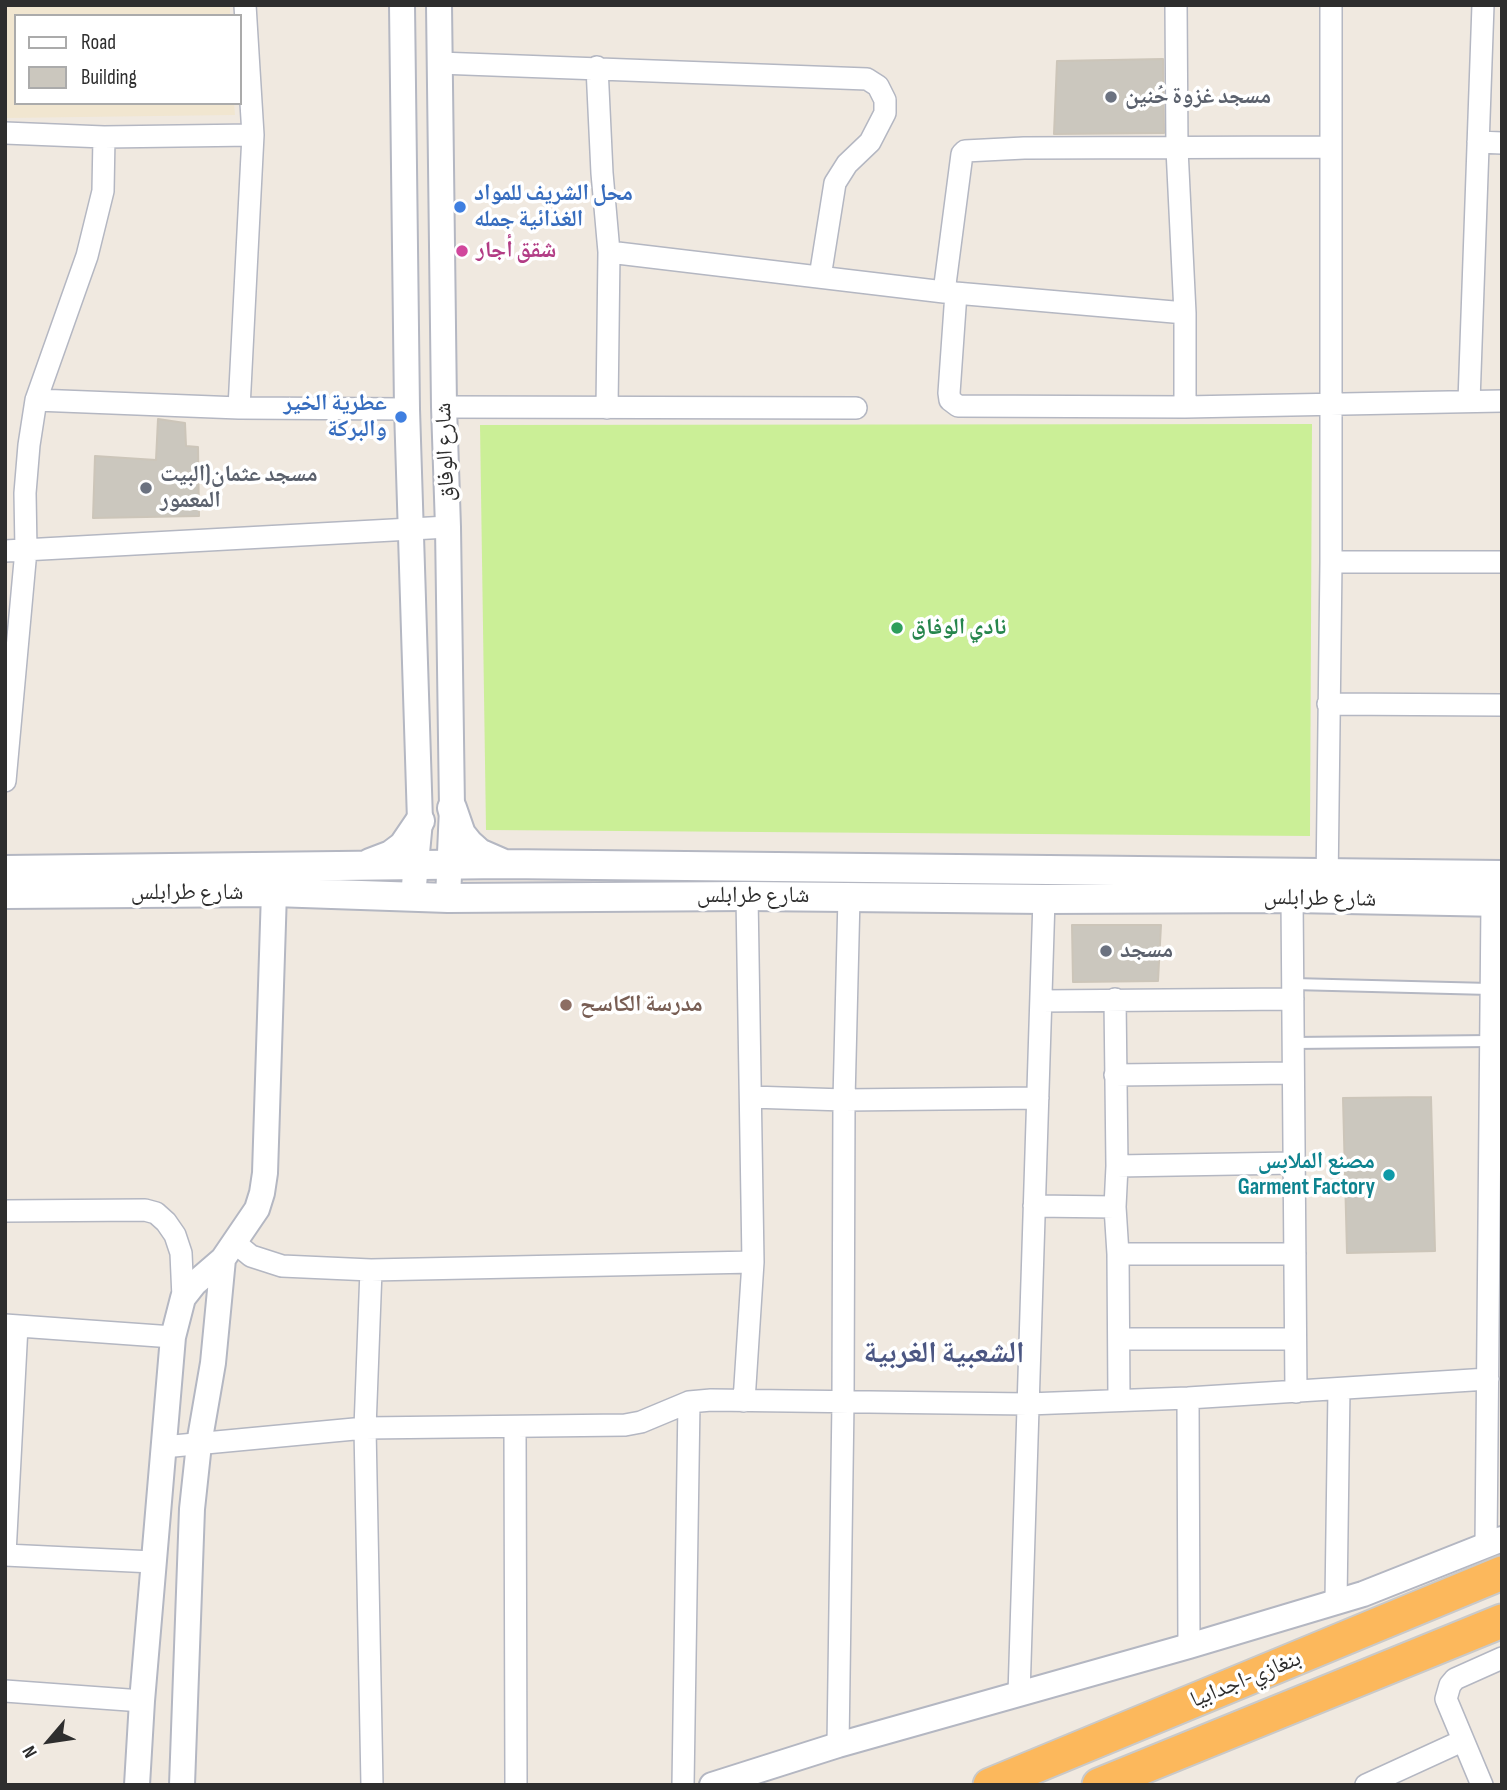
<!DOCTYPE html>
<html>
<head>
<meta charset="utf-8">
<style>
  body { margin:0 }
  #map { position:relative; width:1507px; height:1790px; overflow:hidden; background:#f0e9e0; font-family:"Sofia Sans Condensed",sans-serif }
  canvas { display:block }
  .frame { position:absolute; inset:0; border:7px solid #2e2e2e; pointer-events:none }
  .legend { position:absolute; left:14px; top:14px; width:228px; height:91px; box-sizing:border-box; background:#fff; border:2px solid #ababab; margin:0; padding:9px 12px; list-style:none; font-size:21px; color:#2e2e2e }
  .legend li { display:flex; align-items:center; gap:14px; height:35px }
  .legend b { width:35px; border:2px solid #ababab }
  .north { position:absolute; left:14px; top:1706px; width:70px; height:70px; -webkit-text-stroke:5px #fff; paint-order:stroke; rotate:241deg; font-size:19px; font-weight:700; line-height:28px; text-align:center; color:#2e2e2e }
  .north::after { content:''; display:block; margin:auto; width:24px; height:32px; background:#2e2e2e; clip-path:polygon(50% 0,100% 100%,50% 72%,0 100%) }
</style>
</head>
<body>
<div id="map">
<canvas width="1507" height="1790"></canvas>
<div class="frame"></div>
<ul class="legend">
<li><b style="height:9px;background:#fff"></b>Road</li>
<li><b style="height:19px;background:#cbc7be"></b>Building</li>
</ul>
<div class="north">N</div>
</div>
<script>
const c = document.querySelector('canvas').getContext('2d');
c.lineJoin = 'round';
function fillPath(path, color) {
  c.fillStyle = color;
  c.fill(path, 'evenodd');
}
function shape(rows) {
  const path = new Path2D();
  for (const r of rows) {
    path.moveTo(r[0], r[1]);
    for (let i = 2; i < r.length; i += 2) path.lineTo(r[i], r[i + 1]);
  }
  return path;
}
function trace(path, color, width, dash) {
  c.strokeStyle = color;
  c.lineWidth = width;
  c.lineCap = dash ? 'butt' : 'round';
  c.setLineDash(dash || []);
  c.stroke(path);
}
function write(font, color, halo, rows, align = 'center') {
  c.font = font + ' "Sofia Sans Condensed","Noto Naskh Arabic",sans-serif';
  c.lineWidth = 7;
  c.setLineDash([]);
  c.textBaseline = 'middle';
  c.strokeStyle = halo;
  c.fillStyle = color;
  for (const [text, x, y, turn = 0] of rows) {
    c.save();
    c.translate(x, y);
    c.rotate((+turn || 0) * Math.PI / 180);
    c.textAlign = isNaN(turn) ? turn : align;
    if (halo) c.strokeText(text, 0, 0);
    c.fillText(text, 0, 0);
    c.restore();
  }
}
fillPath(shape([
  [5,5,230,5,230,16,16,16,16,103,234,103,235,115,5,118]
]), '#f1e6d0');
fillPath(shape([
  [1312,424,1310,836,486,830,480,425]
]), '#cbef97');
const building = shape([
  [1163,59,1164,133,1054,134,1057,61,1163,59],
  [158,419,185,423,186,446,198,447,199,516,93,518,95,456,156,460,158,419],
  [1072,925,1161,925,1158,981,1073,982,1072,925],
  [1431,1097,1435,1251,1347,1253,1343,1098,1431,1097]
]);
fillPath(building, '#cbc7be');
trace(building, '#ccc5b9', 2);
const service = shape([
  [1293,984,1490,989],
  [1293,1043,1490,1041]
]);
const minor = shape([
  [1176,5,1177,149,1185,313,1185,407],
  [439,63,867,79,878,86,885,100,885,113,870,142,847,164,835,183,820,277],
  [597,67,602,173,609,252,607,408],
  [5,133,104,137,253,135],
  [1478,142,1502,143],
  [609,252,944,292,1185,313],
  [944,292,962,154,965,151,1024,148,1331,147],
  [956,293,949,393,950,400,958,406,1185,407,1502,401],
  [36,400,239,408,407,409],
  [1469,401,1483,5],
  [444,407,856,408],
  [239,408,253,135,245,5],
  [5,551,448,527],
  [1331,562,1502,562],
  [1328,704,1502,705],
  [5,781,26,550,25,493,29,445,36,400,87,256,103,191,104,137],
  [1327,886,1331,562,1331,5],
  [1292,898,1296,1392],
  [1115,999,1117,1166,1115,1207,1118,1254,1119,1399],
  [1041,1001,1293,999],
  [1115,1075,1293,1073],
  [751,1097,844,1100,1038,1098],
  [1117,1166,1294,1163],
  [1034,1206,1115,1207],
  [5,1211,145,1210,156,1213,166,1222,175,1235,181,1253,183,1298],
  [234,1242,251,1256,282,1266,371,1270,753,1262],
  [1118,1254,1295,1254],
  [371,1270,365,1428,372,1785],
  [5,1325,173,1337],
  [1119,1339,1295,1339],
  [1188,1398,1189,1646],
  [744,1401,753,1262,747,896],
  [515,1427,516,1785],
  [163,1447,365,1428,625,1425,641,1422,689,1402,711,1400,1028,1404,1188,1398,1488,1379],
  [1486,1545,1492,902],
  [5,1554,17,1326],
  [5,1555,153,1562],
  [1336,1601,1339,1389],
  [5,1691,142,1701],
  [1019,1694,1044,899],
  [838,1745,843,1402,844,1100,849,897],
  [683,1785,689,1402],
  [1366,1785,1462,1741],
  [1482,1785,1446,1699,1450,1685,1455,1679,1502,1658]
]);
const tertiary = shape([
  [402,5,407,409,420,821,413,896],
  [439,5,444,407,448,527,452,808,448,898],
  [137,1785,142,1701,173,1337,183,1298,194,1284,223,1259,257,1209,262,1193,265,1173,274,892],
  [182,1785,192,1509,199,1444,213,1363,223,1259],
  [712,1785,838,1745,1189,1646,1363,1594,1502,1539]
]);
const secondary = shape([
  [452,808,461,834,469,844,479,853,502,863],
  [370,863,391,855,403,846,420,821],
  [5,870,504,864,1502,875],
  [5,894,274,892,448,898,747,896,1044,899,1292,898,1502,902]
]);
const trunk = shape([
  [990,1785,1502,1573],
  [1099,1785,1502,1621]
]);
trace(service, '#b4b7c2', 14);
trace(minor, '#b4b7c2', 24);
trace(tertiary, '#b4b7c2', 28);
trace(secondary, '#b4b7c2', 32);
trace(trunk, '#c9c9c9', 37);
trace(service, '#fff', 10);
trace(minor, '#fff', 21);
trace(tertiary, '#fff', 24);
trace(secondary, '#fff', 28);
trace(trunk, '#fcb85c', 33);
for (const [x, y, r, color] of [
  [1111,97,7,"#6b7280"],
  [460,207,7,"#3f7fe0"],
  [462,251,7,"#d1479c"],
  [401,417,7,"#3f7fe0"],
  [146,488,7,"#6b7280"],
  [897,628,7,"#2e9e5b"],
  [1106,951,7,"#6b7280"],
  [566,1005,7,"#8d6e63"],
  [1389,1175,7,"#0f9aa8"]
]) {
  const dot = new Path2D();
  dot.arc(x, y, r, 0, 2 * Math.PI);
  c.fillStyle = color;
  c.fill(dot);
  trace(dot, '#fff', 2.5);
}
write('bold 23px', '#5b616d', '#fff', [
  ["مسجد غزوة حُنين",1125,97],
  ["مسجد عثمان(البيت",160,475],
  ["المعمور",160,501],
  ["مسجد",1120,951]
], 'left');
write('bold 23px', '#366cbe', '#fff', [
  ["محل الشريف للمواد",474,194],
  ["الغذائية جمله",474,220],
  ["عطرية الخير",387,404,"right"],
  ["والبركة",387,430,"right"]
], 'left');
write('bold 23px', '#b23c85', '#fff', [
  ["شقق أجار",476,251]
], 'left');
write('23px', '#2e2e2e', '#fff', [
  ["شارع الوفاق",446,452,-92],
  ["شارع طرابلس",187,893],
  ["شارع طرابلس",753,896],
  ["شارع طرابلس",1320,899,1],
  ["بنغازي-اجدابيا",1246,1680,-22]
]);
write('bold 23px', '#27864d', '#fff', [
  ["نادي الوفاق",911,628]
], 'left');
write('bold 23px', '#785e54', '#fff', [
  ["مدرسة الكاسح",580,1005]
], 'left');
write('bold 23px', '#0d838f', '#fff', [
  ["مصنع الملابس",1375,1162],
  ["Garment Factory",1375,1188]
], 'right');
write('bold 30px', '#4b5682', '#fff', [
  ["الشعبية الغربية",944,1354]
]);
</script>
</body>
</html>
